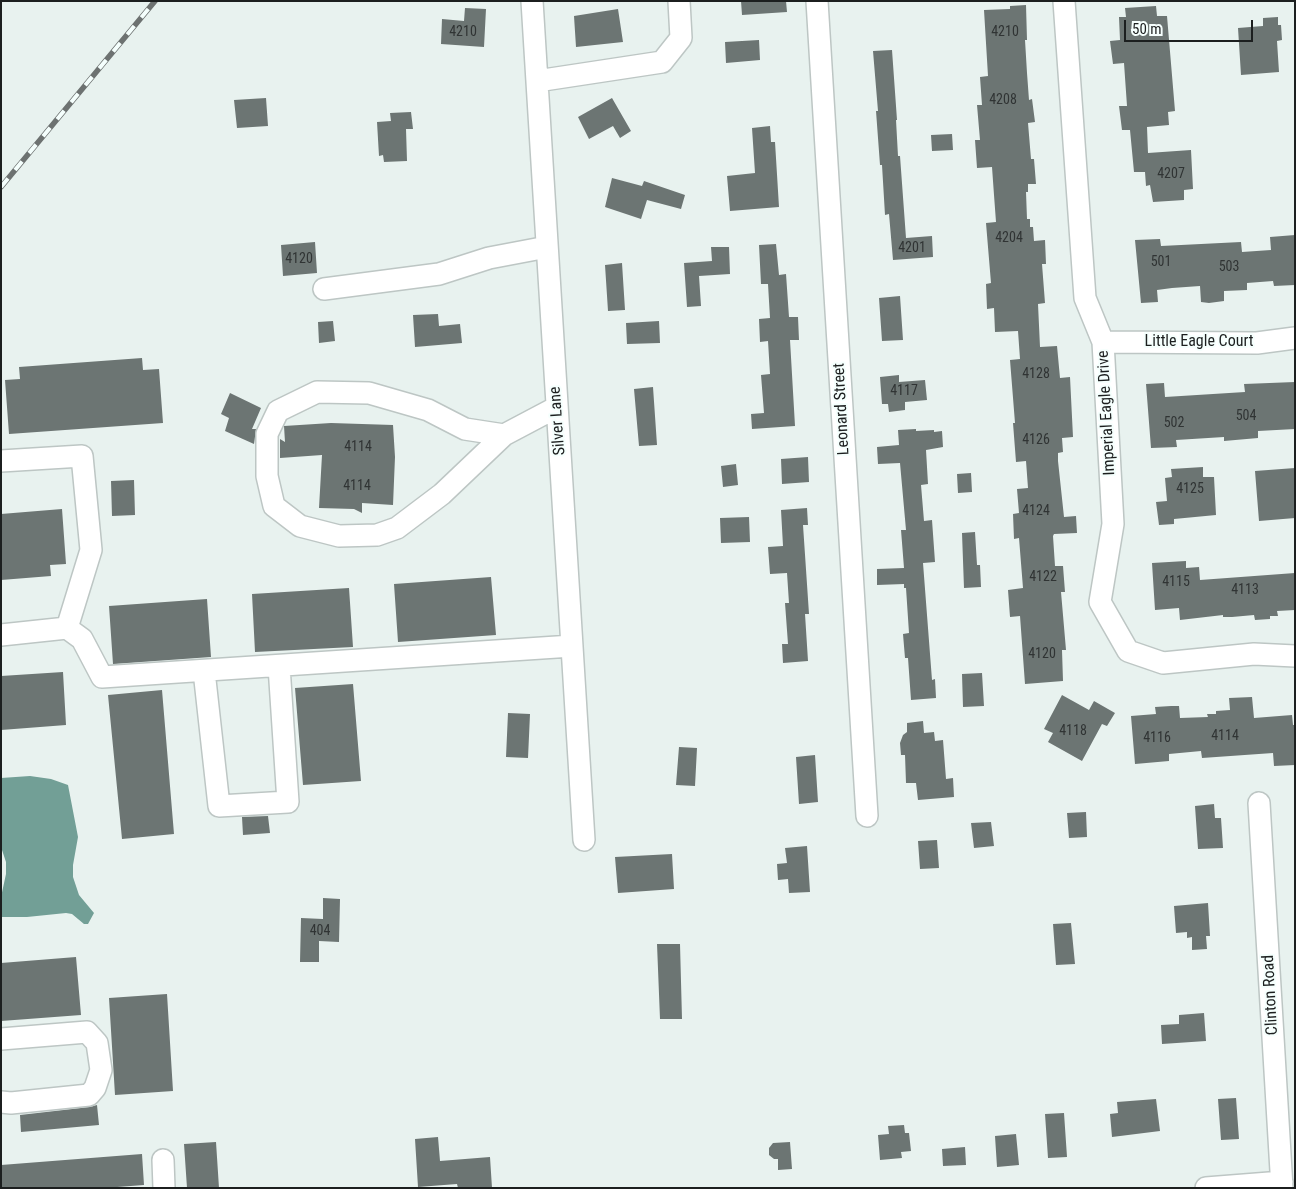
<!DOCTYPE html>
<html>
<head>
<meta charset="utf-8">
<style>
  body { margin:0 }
  #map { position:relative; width:1296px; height:1189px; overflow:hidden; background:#e8f2ef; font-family:"Roboto Condensed",sans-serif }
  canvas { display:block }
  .frame { position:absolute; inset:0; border:2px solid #1c1f1f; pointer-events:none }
  .scale { position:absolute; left:1124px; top:20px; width:129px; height:22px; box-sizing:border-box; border:2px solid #1c1f1f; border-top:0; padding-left:6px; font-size:15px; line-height:18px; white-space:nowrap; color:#1c1f1f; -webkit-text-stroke:4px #f5fffd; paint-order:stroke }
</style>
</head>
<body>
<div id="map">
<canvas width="1296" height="1189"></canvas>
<div class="frame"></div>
<div class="scale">50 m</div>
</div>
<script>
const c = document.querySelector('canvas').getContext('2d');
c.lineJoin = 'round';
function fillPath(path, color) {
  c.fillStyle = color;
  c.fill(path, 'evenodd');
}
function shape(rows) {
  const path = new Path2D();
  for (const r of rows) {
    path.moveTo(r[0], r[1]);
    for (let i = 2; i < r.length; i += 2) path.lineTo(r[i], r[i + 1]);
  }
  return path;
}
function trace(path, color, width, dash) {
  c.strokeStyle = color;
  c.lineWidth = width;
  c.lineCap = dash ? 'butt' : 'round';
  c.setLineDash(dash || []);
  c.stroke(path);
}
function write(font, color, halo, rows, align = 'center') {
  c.font = font + ' "Roboto Condensed",sans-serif';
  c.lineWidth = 4;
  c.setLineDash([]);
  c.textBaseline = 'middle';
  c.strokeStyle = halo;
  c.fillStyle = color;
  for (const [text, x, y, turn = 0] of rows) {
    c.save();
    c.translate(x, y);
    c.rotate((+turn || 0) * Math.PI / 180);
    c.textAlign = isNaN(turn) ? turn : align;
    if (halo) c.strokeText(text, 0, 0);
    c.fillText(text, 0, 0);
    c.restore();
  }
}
fillPath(shape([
  [30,776,51,779,68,785,78,837,73,865,73,877,79,895,94,913,88,924,84,924,72,914,66,913,27,917,2,917,1,915,1,897,6,874,6,862,1,847,1,778]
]), '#729f96');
fillPath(shape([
  [741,1,786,1,787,12,742,15],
  [1026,5,1027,40,1025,40,1027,73,1029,100,1032,99,1035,122,1028,123,1031,159,1034,159,1036,184,1028,184,1028,192,1026,192,1027,219,1030,219,1030,227,1033,227,1034,241,1045,240,1046,264,1042,264,1045,303,1038,304,1040,347,1057,346,1060,378,1070,377,1073,437,1062,438,1063,452,1058,453,1058,461,1064,517,1076,516,1077,533,1054,534,1053,536,1055,566,1063,566,1065,592,1061,592,1066,650,1062,650,1063,681,1025,684,1020,616,1010,617,1008,590,1023,588,1019,538,1014,539,1013,514,1019,513,1017,489,1028,488,1026,461,1016,462,1013,423,1015,423,1010,360,1020,359,1018,331,995,332,994,308,987,309,986,284,991,283,986,223,996,222,994,195,992,167,977,168,975,140,980,140,977,105,982,105,980,77,988,76,984,10,1010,9,1010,6],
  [1156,6,1157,16,1167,16,1175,111,1168,112,1169,125,1147,127,1148,153,1191,150,1193,189,1184,190,1184,200,1153,202,1150,185,1146,186,1145,172,1134,172,1130,130,1122,130,1119,106,1127,106,1124,63,1113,64,1110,41,1120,40,1119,17,1126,17,1125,8],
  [465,8,486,9,484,47,441,44,442,19,464,21],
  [618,9,623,42,576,47,574,16],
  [1278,17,1278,25,1281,25,1282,40,1277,41,1279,72,1241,75,1238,28,1263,26,1263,18],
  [759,40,760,60,726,63,725,42],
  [892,50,897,120,896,120,898,156,900,156,906,238,932,236,933,257,893,260,889,214,885,215,882,165,880,165,876,111,878,111,873,51],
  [266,98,268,126,237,128,234,100],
  [612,98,631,131,620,138,613,126,589,139,578,117],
  [411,112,413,129,406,129,407,161,384,162,383,155,379,156,377,122,391,121,390,113],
  [770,126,771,142,775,142,779,207,730,211,727,176,755,173,752,128],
  [952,134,953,150,932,151,931,135],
  [612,178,642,186,644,181,685,195,681,209,647,200,641,219,605,207],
  [1295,235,1295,285,1274,286,1273,281,1247,283,1247,290,1224,291,1224,301,1209,303,1201,302,1200,286,1172,288,1157,290,1158,302,1141,303,1135,240,1160,239,1161,246,1241,242,1242,252,1271,250,1270,237],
  [315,242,317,273,283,276,281,245],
  [776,244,779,275,786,274,789,317,798,317,799,340,790,340,795,426,752,429,751,414,764,413,761,375,770,374,768,341,760,342,759,319,770,318,768,284,761,284,759,245],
  [711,247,729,247,730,274,699,276,701,306,687,307,684,263,712,261],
  [622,263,625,310,608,311,605,265],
  [900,296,903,340,882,341,879,298],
  [438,314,439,326,460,324,462,343,415,347,413,315],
  [333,321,335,341,319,343,318,322],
  [659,321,660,343,627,344,626,323],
  [142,358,143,370,159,369,163,423,9,434,5,380,20,379,19,367],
  [899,375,899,382,925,380,927,400,905,402,905,410,889,412,888,404,882,404,880,377],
  [1295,382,1295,429,1258,431,1258,438,1224,441,1224,437,1176,440,1177,447,1151,448,1146,384,1164,383,1165,397,1245,392,1244,384],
  [653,387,657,445,639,446,634,389],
  [230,393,261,408,252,429,256,429,254,444,225,431,229,418,221,414],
  [331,423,393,425,395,457,393,505,362,503,362,513,354,509,319,508,322,455,280,458,280,439,285,442,284,426],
  [916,429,916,431,934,430,934,432,942,431,943,447,926,450,928,484,921,485,924,521,932,520,935,562,923,563,932,680,935,679,936,698,911,700,908,658,905,658,903,634,909,633,906,588,904,588,904,584,877,585,877,569,904,568,901,530,906,530,900,463,878,464,877,447,899,445,898,430],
  [808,457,809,482,782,484,781,459],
  [736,464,738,485,723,487,721,466],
  [1203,467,1203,477,1214,477,1216,515,1174,519,1174,524,1159,525,1156,502,1167,501,1165,478,1172,477,1171,469],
  [1295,468,1295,518,1259,521,1255,471],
  [971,473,972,492,958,493,957,474],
  [134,480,135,515,112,516,111,481],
  [807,508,808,525,803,525,809,614,805,614,808,661,783,663,782,644,788,644,785,603,789,603,787,573,770,574,768,547,783,546,781,510],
  [62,509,66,564,50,565,51,576,1,580,1,514],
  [749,517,750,542,721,543,720,518],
  [975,532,977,565,980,565,981,587,964,588,962,533],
  [1186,561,1186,568,1199,567,1200,580,1295,573,1295,610,1277,611,1278,616,1270,616,1270,619,1255,620,1254,615,1232,617,1223,617,1223,615,1180,620,1179,608,1155,610,1152,563],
  [491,577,496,635,398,642,394,584],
  [349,588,353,647,255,652,252,594],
  [207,599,211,657,113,664,109,606],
  [63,672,66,725,1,730,1,676],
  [982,673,984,706,963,707,962,674],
  [353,684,361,781,303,785,295,688],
  [162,690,174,834,122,839,108,695],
  [1062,695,1089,710,1094,701,1115,713,1107,726,1102,724,1082,761,1048,742,1053,733,1044,729],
  [1252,697,1254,718,1292,715,1293,725,1295,725,1295,765,1274,766,1273,753,1202,758,1201,751,1169,754,1169,761,1135,764,1131,716,1156,714,1155,707,1171,706,1179,706,1180,718,1208,717,1207,714,1216,714,1216,711,1230,710,1229,698],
  [508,713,530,714,528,758,506,757],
  [923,721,924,733,934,732,935,741,943,740,946,779,953,778,954,797,918,800,916,783,906,783,905,755,901,755,900,743,903,735,907,732,907,723],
  [679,747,697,748,695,786,676,785],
  [815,755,818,802,799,804,796,757],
  [1214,804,1215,818,1221,818,1223,848,1198,849,1195,806],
  [1086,812,1087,837,1069,838,1067,813],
  [268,816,270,833,243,835,242,817],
  [991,822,994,846,974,848,971,823],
  [937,840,939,868,920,869,918,841],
  [807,846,810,892,789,893,788,879,778,880,777,864,787,863,785,848],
  [672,854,674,889,618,893,615,857],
  [323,898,340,899,339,942,319,941,319,962,300,962,301,918,323,919],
  [1208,903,1210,936,1206,936,1207,949,1192,950,1192,937,1187,938,1187,932,1176,933,1174,906],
  [1071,923,1075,964,1056,965,1053,924],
  [657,944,680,944,682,1019,660,1019],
  [76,957,81,1015,1,1021,1,963],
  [167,994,173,1091,115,1095,109,998],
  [1204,1013,1206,1041,1162,1044,1161,1025,1179,1024,1179,1015],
  [1236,1098,1239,1139,1221,1140,1218,1099],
  [1156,1099,1160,1131,1112,1137,1110,1114,1118,1113,1117,1102],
  [97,1105,99,1125,21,1132,20,1115,90,1107],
  [1064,1113,1067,1157,1048,1158,1045,1114],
  [904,1125,905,1133,909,1133,911,1151,901,1152,902,1158,880,1160,878,1135,889,1134,888,1126],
  [1016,1134,1019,1165,997,1167,995,1136],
  [438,1137,440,1161,490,1157,492,1188,458,1188,457,1184,418,1187,415,1139],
  [216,1142,219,1188,187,1188,184,1144],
  [790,1142,792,1169,778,1170,778,1159,774,1159,769,1155,769,1148,773,1143],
  [965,1147,966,1165,943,1166,942,1149],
  [142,1154,144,1185,104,1188,1,1188,1,1165]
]), '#6c7573');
const minor = shape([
  [532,1,584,840],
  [817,1,867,816],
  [1064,1,1085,298,1103,342,1113,524,1100,602,1128,651,1163,663,1254,654,1295,656],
  [537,81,662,62,681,38,679,1],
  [324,289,439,274,489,258,547,247],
  [1103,342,1257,343,1295,338],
  [504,435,442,494,397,528,377,535,339,536,300,526,274,506,267,476,267,434,278,411,317,392,369,393,428,410,465,429,504,435,557,407],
  [1,461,82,456,91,550,67,628],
  [1,635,67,628,82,639,102,677,572,646],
  [204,671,219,806,288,802,279,666],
  [1259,803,1282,1188],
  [1,1039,87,1032,97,1043,101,1070,95,1088,89,1095,11,1103,1,1102],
  [163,1160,164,1188],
  [1206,1188,1282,1182]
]);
trace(minor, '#bdc6c4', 24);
trace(minor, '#fff', 21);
const rail = shape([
  [1,187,155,1]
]);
trace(rail, '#6d7271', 5.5);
trace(rail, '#f5fffd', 4, [11]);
write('14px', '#303434', null, [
  ["4210",463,32],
  ["4210",1005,32],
  ["4208",1003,100],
  ["4207",1171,174],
  ["4204",1009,238],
  ["4201",912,248],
  ["4120",299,259],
  ["501",1161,262],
  ["503",1229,267],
  ["4128",1036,374],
  ["4117",904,391],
  ["504",1246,416],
  ["502",1174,423],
  ["4126",1036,440],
  ["4114",358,447],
  ["4114",357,486],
  ["4125",1190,489],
  ["4124",1036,511],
  ["4122",1043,577],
  ["4115",1176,582],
  ["4113",1245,590],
  ["4120",1042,654],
  ["4118",1073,731],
  ["4114",1225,736],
  ["4116",1157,738],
  ["404",320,931]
]);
write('16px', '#1c1f1f', '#f5fffd', [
  ["Little Eagle Court",1199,342],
  ["Leonard Street",842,409,-93],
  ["Imperial Eagle Drive",1107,413,-93],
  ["Silver Lane",558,421,-94],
  ["Clinton Road",1271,995,-93]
]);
</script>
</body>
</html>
